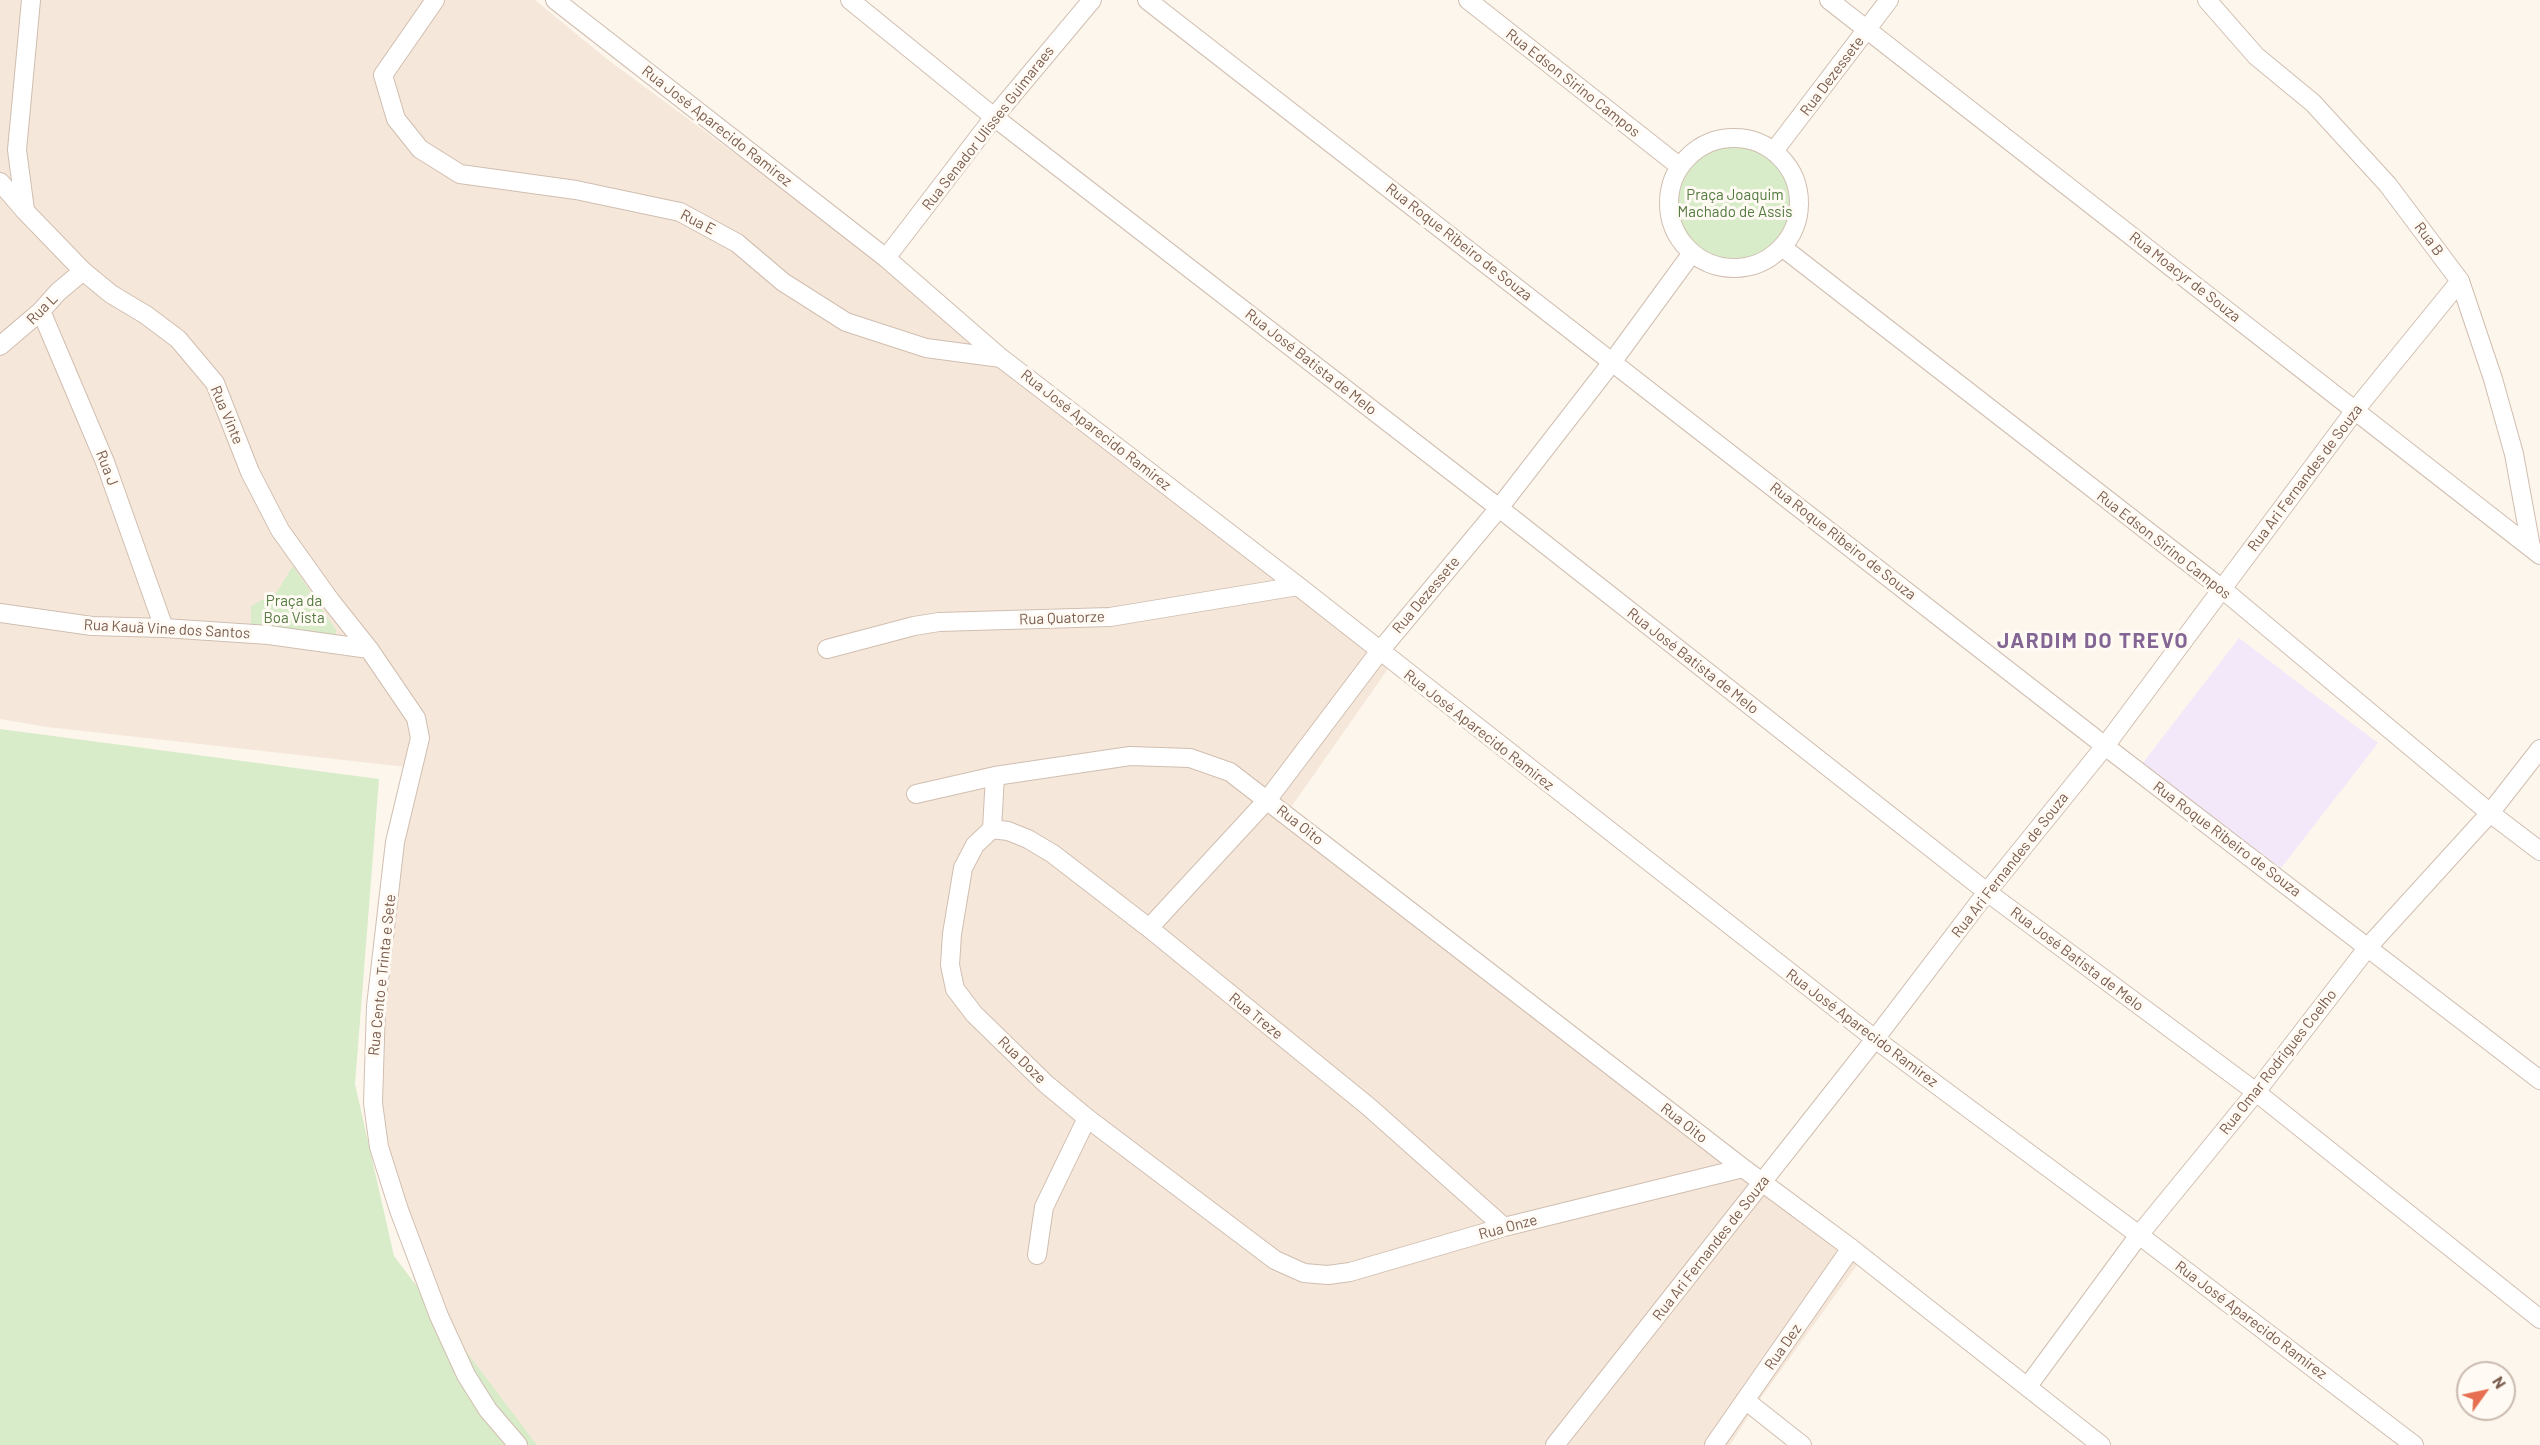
<!DOCTYPE html>
<html>
<head>
<meta charset="utf-8">
<style>
  body { margin:0 }
  #map { position:relative; width:2540px; height:1445px; overflow:hidden; background:#fdf6ec; font-family:Barlow,sans-serif }
  canvas { display:block }
  .north { position:absolute; left:2456px; top:1361px; width:60px; height:60px; box-sizing:border-box; background:#fffaf3; border:2px solid #cabbb1; border-radius:50%; rotate:57deg; font-size:16px; font-weight:700; line-height:24px; text-align:center; color:#7a5c4d }
  .north::after { content:''; display:block; margin:auto; width:21px; height:27px; background:#e76f51; clip-path:polygon(50% 0,100% 100%,50% 72%,0 100%) }
</style>
</head>
<body>
<div id="map">
<canvas width="2540" height="1445"></canvas>
<div class="north">N</div>
</div>
<script>
const c = document.querySelector('canvas').getContext('2d');
c.lineJoin = 'round';
function fillPath(path, color) {
  c.fillStyle = color;
  c.fill(path, 'evenodd');
}
function shape(rows) {
  const path = new Path2D();
  for (const r of rows) {
    if (r.length === 3) {
      path.moveTo(r[0] + r[2], r[1]);
      path.arc(r[0], r[1], r[2], 0, 2 * Math.PI);
      continue;
    }
    path.moveTo(r[0], r[1]);
    for (let i = 2; i < r.length; i += 2) path.lineTo(r[i], r[i + 1]);
  }
  return path;
}
function trace(path, color, width, dash) {
  c.strokeStyle = color;
  c.lineWidth = width;
  c.lineCap = dash ? 'butt' : 'round';
  c.setLineDash(dash || []);
  c.stroke(path);
}
function write(font, color, halo, rows, align = 'center') {
  c.font = font + ' Barlow,sans-serif';
  c.lineWidth = 6;
  c.setLineDash([]);
  c.textBaseline = 'middle';
  c.strokeStyle = halo;
  c.fillStyle = color;
  for (const [text, x, y, turn = 0] of rows) {
    c.save();
    c.translate(x, y);
    c.rotate((+turn || 0) * Math.PI / 180);
    c.textAlign = isNaN(turn) ? turn : align;
    if (halo) c.strokeText(text, 0, 0);
    c.fillText(text, 0, 0);
    c.restore();
  }
}
fillPath(shape([
  [0,0,535,0,607,59,875,257,1390,666,1280,823,1710,1148,1857,1265,1758,1402,1730,1445,509,1445,417,1290,367,1121,406,767,47,727,0,719]
]), '#f5e8da');
fillPath(shape([
  [2239,638,2378,743,2281,868,2142,764]
]), '#f3e8fa');
fillPath(shape([
  [1735,203,61],
  [293,566,336,630,336,636,251,626,251,606,277,592],
  [0,729,379,779,355,1084,394,1256,537,1445,0,1445]
]), '#d8ecc9');
const minor = shape([
  [435,0,383,75,396,119,420,149,460,174,576,190,680,212,737,243,783,282,846,322,926,348,1001,358],
  [555,0,886,258,1001,358,1298,586,1875,1039,2139,1235,2414,1445],
  [850,0,994,117,1499,508,1987,892,2256,1092,2540,1319],
  [1147,0,2105,746,2540,1080],
  [1468,0,1679,166],
  [1829,0,2540,555],
  [2207,0,2256,56,2313,103,2388,185,2460,281,2493,379,2514,454,2531,547],
  [1734,203,65],
  [1774,151,1889,0],
  [0,182,25,211,83,271,111,294,146,315,178,339,215,383,250,472,280,530,330,600,369,649,416,718,420,738,395,842,376,1006,373,1103,379,1147,399,1210,439,1316,466,1375,488,1410,518,1445],
  [25,210,17,150,31,0],
  [1782,247,2221,588,2490,813,2540,851],
  [886,258,994,117,1092,0],
  [41,311,105,462,164,628],
  [0,346,41,311,58,292,83,271],
  [0,613,92,626,164,628,269,635,369,649],
  [827,649,914,626,939,622,1110,617,1298,586],
  [995,776,992,829,975,845,963,868,952,934,950,965,955,989,974,1014,1046,1084,1087,1118,1275,1260,1304,1273,1328,1275,1350,1272,1504,1227,1743,1168],
  [916,794,995,776,1130,756,1190,758,1230,772,1743,1168,1851,1248,2101,1445],
  [992,829,1008,831,1028,839,1053,854,1149,928,1369,1107,1504,1227],
  [1149,928,1268,799,1379,652,1499,508,1613,361,1692,253],
  [1037,1255,1044,1207,1087,1118],
  [2028,1386,2139,1235,2256,1092,2368,947,2490,813,2540,749],
  [1745,1400,1802,1445],
  [1555,1445,1875,1039,1987,892,2105,746,2356,409,2460,281],
  [1714,1445,1851,1248]
]);
trace(minor, '#d1beb0', 20);
trace(minor, '#fff', 18);
write('15px', '#7a5c4d', '#fffaf3', [
  ["Rua Dezessete",1832,76,-53],
  ["Rua Edson Sirino Campos",1573,83,38],
  ["Rua José Aparecido Ramirez",717,126,38],
  ["Rua Senador Ulisses Guimaraes",988,128,-52],
  ["Rua E",698,222,27],
  ["Rua B",2429,239,53],
  ["Rua Roque Ribeiro de Souza",1459,242,38],
  ["Rua Moacyr de Souza",2185,277,38],
  ["Rua L",42,309,-45],
  ["Rua José Batista de Melo",1311,362,38],
  ["Rua Vinte",227,415,67],
  ["Rua José Aparecido Ramirez",1096,430,38],
  ["Rua J",107,468,69],
  ["Rua Ari Fernandes de Souza",2305,478,-53],
  ["Rua Roque Ribeiro de Souza",1843,541,38],
  ["Rua Edson Sirino Campos",2164,545,38],
  ["Rua Dezessete",1426,595,-50],
  ["Rua Quatorze",1062,618,-2],
  ["Rua Kauã Vine dos Santos",167,629,3],
  ["Rua José Batista de Melo",1693,661,38],
  ["Rua José Aparecido Ramirez",1479,730,38],
  ["Rua Oito",1300,825,38],
  ["Rua Roque Ribeiro de Souza",2227,839,37],
  ["Rua Ari Fernandes de Souza",2010,865,-52],
  ["Rua José Batista de Melo",2077,959,37],
  ["Rua Cento e Trinta e Sete",382,975,-84],
  ["Rua Treze",1256,1016,39],
  ["Rua José Aparecido Ramirez",1862,1028,37],
  ["Rua Doze",1022,1060,44],
  ["Rua Omar Rodrigues Coelho",2278,1062,-52],
  ["Rua Oito",1684,1123,38],
  ["Rua Onze",1508,1227,-15],
  ["Rua Ari Fernandes de Souza",1711,1248,-52],
  ["Rua José Aparecido Ramirez",2251,1320,37],
  ["Rua Dez",1783,1347,-55]
]);
write('15px', '#537a41', '#fffaf3', [
  ["Praça Joaquim",1735,195],
  ["Machado de Assis",1735,212],
  ["Praça da",294,601],
  ["Boa Vista",294,618]
]);
c.letterSpacing = '1.5px';
write('bold 21px', '#846695', '#fffaf3', [
  ["JARDIM DO TREVO",2093,641]
]);
c.letterSpacing = '0px';
</script>
</body>
</html>
